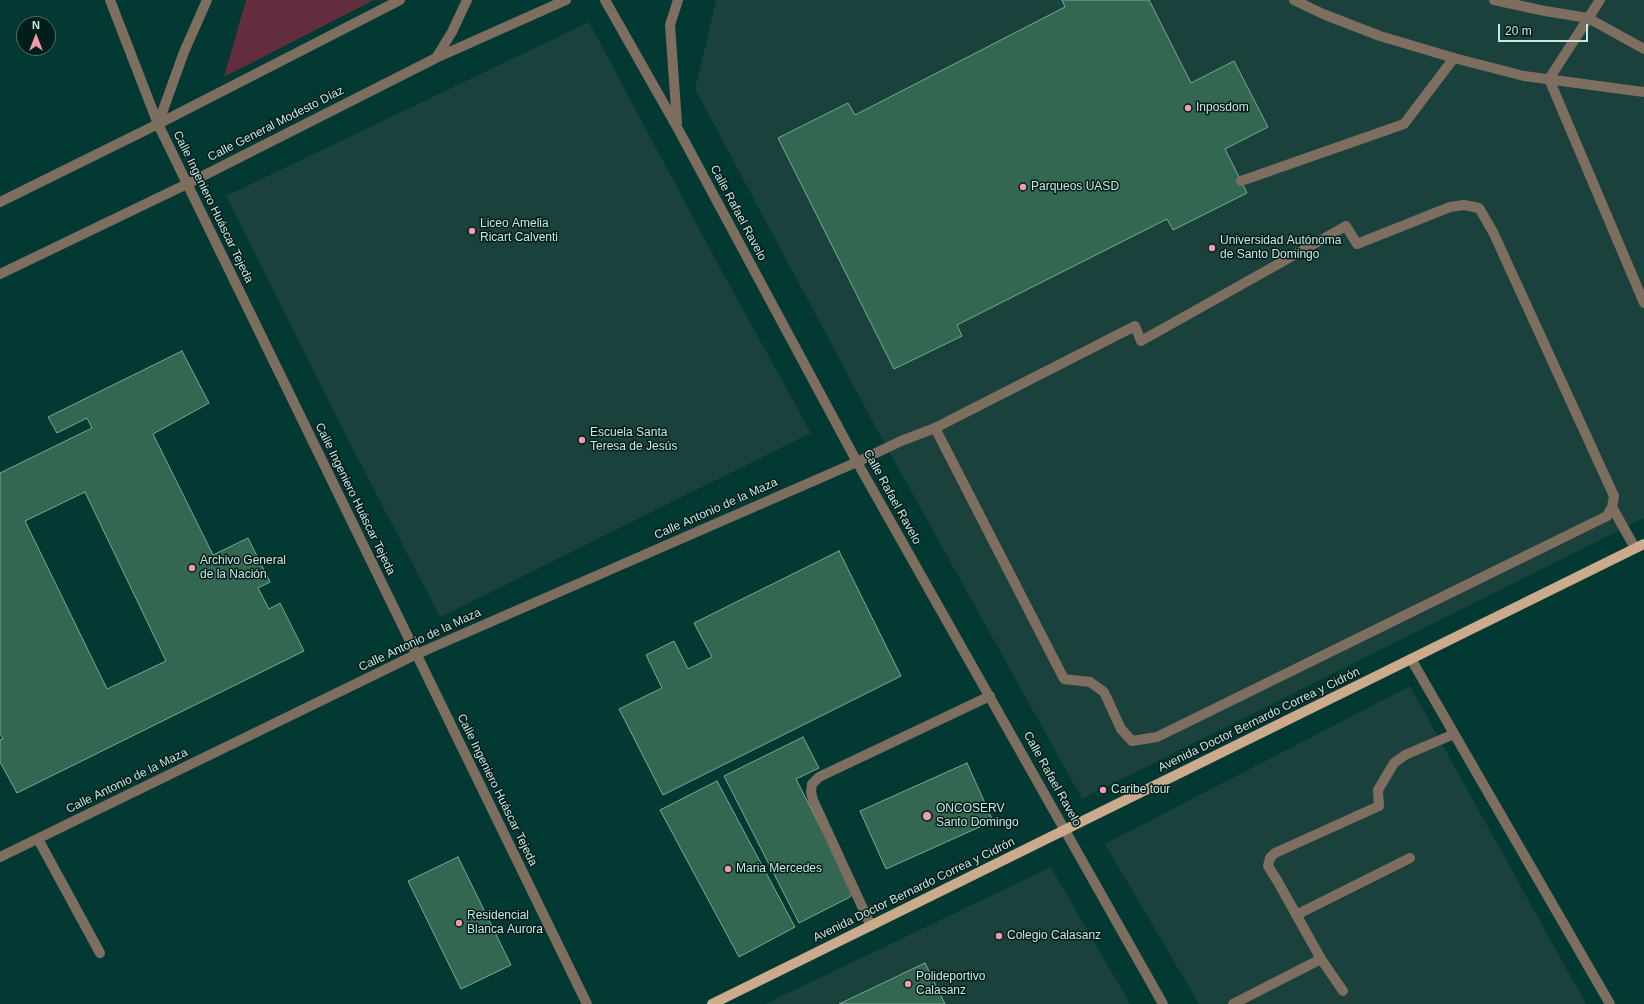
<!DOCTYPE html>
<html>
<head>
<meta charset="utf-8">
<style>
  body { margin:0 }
  #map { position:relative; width:1644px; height:1004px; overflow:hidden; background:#023933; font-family:Arial,sans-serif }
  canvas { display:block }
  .north { position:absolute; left:16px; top:16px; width:40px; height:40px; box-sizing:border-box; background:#031d1a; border:1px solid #526e6a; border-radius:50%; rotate:0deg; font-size:11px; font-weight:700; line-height:16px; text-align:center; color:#c9e8e3 }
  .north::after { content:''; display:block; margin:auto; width:14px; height:18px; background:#f29aaf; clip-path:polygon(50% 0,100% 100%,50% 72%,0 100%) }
  .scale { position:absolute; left:1498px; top:24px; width:90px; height:18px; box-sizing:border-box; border:2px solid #c9e8e3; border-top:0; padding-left:5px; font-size:12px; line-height:14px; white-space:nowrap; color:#c9e8e3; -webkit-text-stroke:3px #031d1a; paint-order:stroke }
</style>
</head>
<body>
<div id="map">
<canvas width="1644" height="1004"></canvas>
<div class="north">N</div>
<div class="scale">20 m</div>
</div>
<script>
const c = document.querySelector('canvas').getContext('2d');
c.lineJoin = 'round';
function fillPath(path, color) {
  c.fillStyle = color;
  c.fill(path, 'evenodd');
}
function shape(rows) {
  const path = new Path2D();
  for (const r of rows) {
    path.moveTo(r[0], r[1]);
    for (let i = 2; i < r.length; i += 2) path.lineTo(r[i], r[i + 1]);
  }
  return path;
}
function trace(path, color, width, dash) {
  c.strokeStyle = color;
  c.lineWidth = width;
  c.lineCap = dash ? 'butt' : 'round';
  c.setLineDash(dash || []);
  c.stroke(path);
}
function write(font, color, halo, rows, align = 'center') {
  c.font = font + ' Arial,sans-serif';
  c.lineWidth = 3;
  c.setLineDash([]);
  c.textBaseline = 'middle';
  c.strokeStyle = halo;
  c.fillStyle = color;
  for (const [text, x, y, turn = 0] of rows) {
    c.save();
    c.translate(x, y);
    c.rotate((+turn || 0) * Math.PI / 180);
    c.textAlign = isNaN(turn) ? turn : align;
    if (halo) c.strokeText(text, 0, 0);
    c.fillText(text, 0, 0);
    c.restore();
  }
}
fillPath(shape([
  [716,0,1644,0,1644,518,1082,799,880,435,695,89],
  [589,22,719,266,811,433,440,617,352,447,226,196],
  [1410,686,1586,1004,1199,1004,1105,844],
  [1051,867,1130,1004,765,1004]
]), '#1a413c');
fillPath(shape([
  [246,0,374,0,224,77]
]), '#622d3c');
const building = shape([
  [1062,0,1149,0,1191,83,1234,61,1268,127,1225,149,1247,193,1173,230,1167,219,957,325,962,336,894,369,778,138,848,103,855,115,1065,7,1062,0],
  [182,351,209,403,153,434,213,555,248,538,270,582,258,588,269,609,280,603,304,651,17,793,0,762,0,740,3,739,0,733,0,473,92,428,87,418,57,433,48,417,182,351],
  [85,492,166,661,107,689,25,521,85,492],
  [839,551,901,676,663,795,619,709,662,688,646,655,674,641,688,669,712,657,694,623,839,551],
  [803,737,819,768,796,779,850,885,852,892,850,897,799,923,724,776,803,737],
  [967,763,993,821,886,869,860,811,967,763],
  [717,781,795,927,739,957,660,810,717,781],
  [458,857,511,965,461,989,408,881,458,857],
  [925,963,945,1004,839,1004,925,963]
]);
fillPath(building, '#346751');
trace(building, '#77ac93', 1);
trace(shape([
  [110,0,158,124,587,1004],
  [605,0,677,127,857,462,1163,1004],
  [1294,0,1323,14,1380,36,1454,58,1524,76,1644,92],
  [1494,0,1545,11,1588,18,1644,49],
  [1600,0,1549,79,1644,303],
  [436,58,452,32,467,0],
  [677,123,670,25,678,0],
  [158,124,184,52,207,0],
  [1241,181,1404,124,1454,58],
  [0,202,158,124,400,0],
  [0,274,187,184,436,58,566,0],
  [1612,507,1635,548],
  [1411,659,1610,1004],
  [38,839,100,953],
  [0,857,417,654,857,462,901,441,935,428,1135,326,1141,341,1346,226,1357,244,1450,207,1464,205,1479,208,1493,232,1614,496,1612,507,1607,516,1157,737,1132,741,1121,729,1104,692,1090,682,1064,679,935,428],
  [1296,915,1410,858],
  [871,926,813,800,811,792,812,784,819,777,990,696],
  [1343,991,1321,959,1278,882,1268,866,1270,858,1275,853,1379,806,1378,790,1394,763,1405,755,1454,734],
  [1233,1004,1321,959]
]), '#7e6e5f', 10);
trace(shape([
  [712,1004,1644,544]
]), '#ccab8d', 10);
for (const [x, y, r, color] of [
  [1188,108,4,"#f29aaf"],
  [1023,187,4,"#f29aaf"],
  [472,231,4,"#f29aaf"],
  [1212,248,4,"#f29aaf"],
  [582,440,4,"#f29aaf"],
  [192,568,4,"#f29aaf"],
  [1103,790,4,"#f29aaf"],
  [927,816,5,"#f29aaf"],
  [728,869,4,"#f29aaf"],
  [459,923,4,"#f29aaf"],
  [999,936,4,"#f29aaf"],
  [908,984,4,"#f29aaf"]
]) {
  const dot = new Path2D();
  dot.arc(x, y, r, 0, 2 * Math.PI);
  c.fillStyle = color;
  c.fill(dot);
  trace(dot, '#031d1a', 1.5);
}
write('12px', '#c9e8e3', '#031d1a', [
  ["Inposdom",1196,108],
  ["Parqueos UASD",1031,187],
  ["Liceo Amelia",480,224],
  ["Ricart Calventi",480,238],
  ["Universidad Autónoma",1220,241],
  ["de Santo Domingo",1220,255],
  ["Escuela Santa",590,433],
  ["Teresa de Jesús",590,447],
  ["Archivo General",200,561],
  ["de la Nación",200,575],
  ["Caribe tour",1111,790],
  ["ONCOSERV",936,809],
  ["Santo Domingo",936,823],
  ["Maria Mercedes",736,869],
  ["Residencial",467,916],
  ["Blanca Aurora",467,930],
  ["Colegio Calasanz",1007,936],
  ["Polideportivo",916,977],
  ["Calasanz",916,991]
], 'left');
write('12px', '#c9e8e3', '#031d1a', [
  ["Calle General Modesto Díaz",276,124,-27],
  ["Calle Ingeniero Huáscar Tejeda",213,207,64],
  ["Calle Rafael Ravelo",738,213,62],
  ["Calle Rafael Ravelo",892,497,61],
  ["Calle Ingeniero Huáscar Tejeda",355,499,64],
  ["Calle Antonio de la Maza",716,509,-24],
  ["Calle Antonio de la Maza",420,640,-25],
  ["Avenida Doctor Bernardo Correa y Cidrón",1259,720,-26],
  ["Calle Rafael Ravelo",1052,779,61],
  ["Calle Antonio de la Maza",127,781,-26],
  ["Calle Ingeniero Huáscar Tejeda",497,790,64],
  ["Avenida Doctor Bernardo Correa y Cidrón",914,890,-26]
]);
</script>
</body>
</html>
